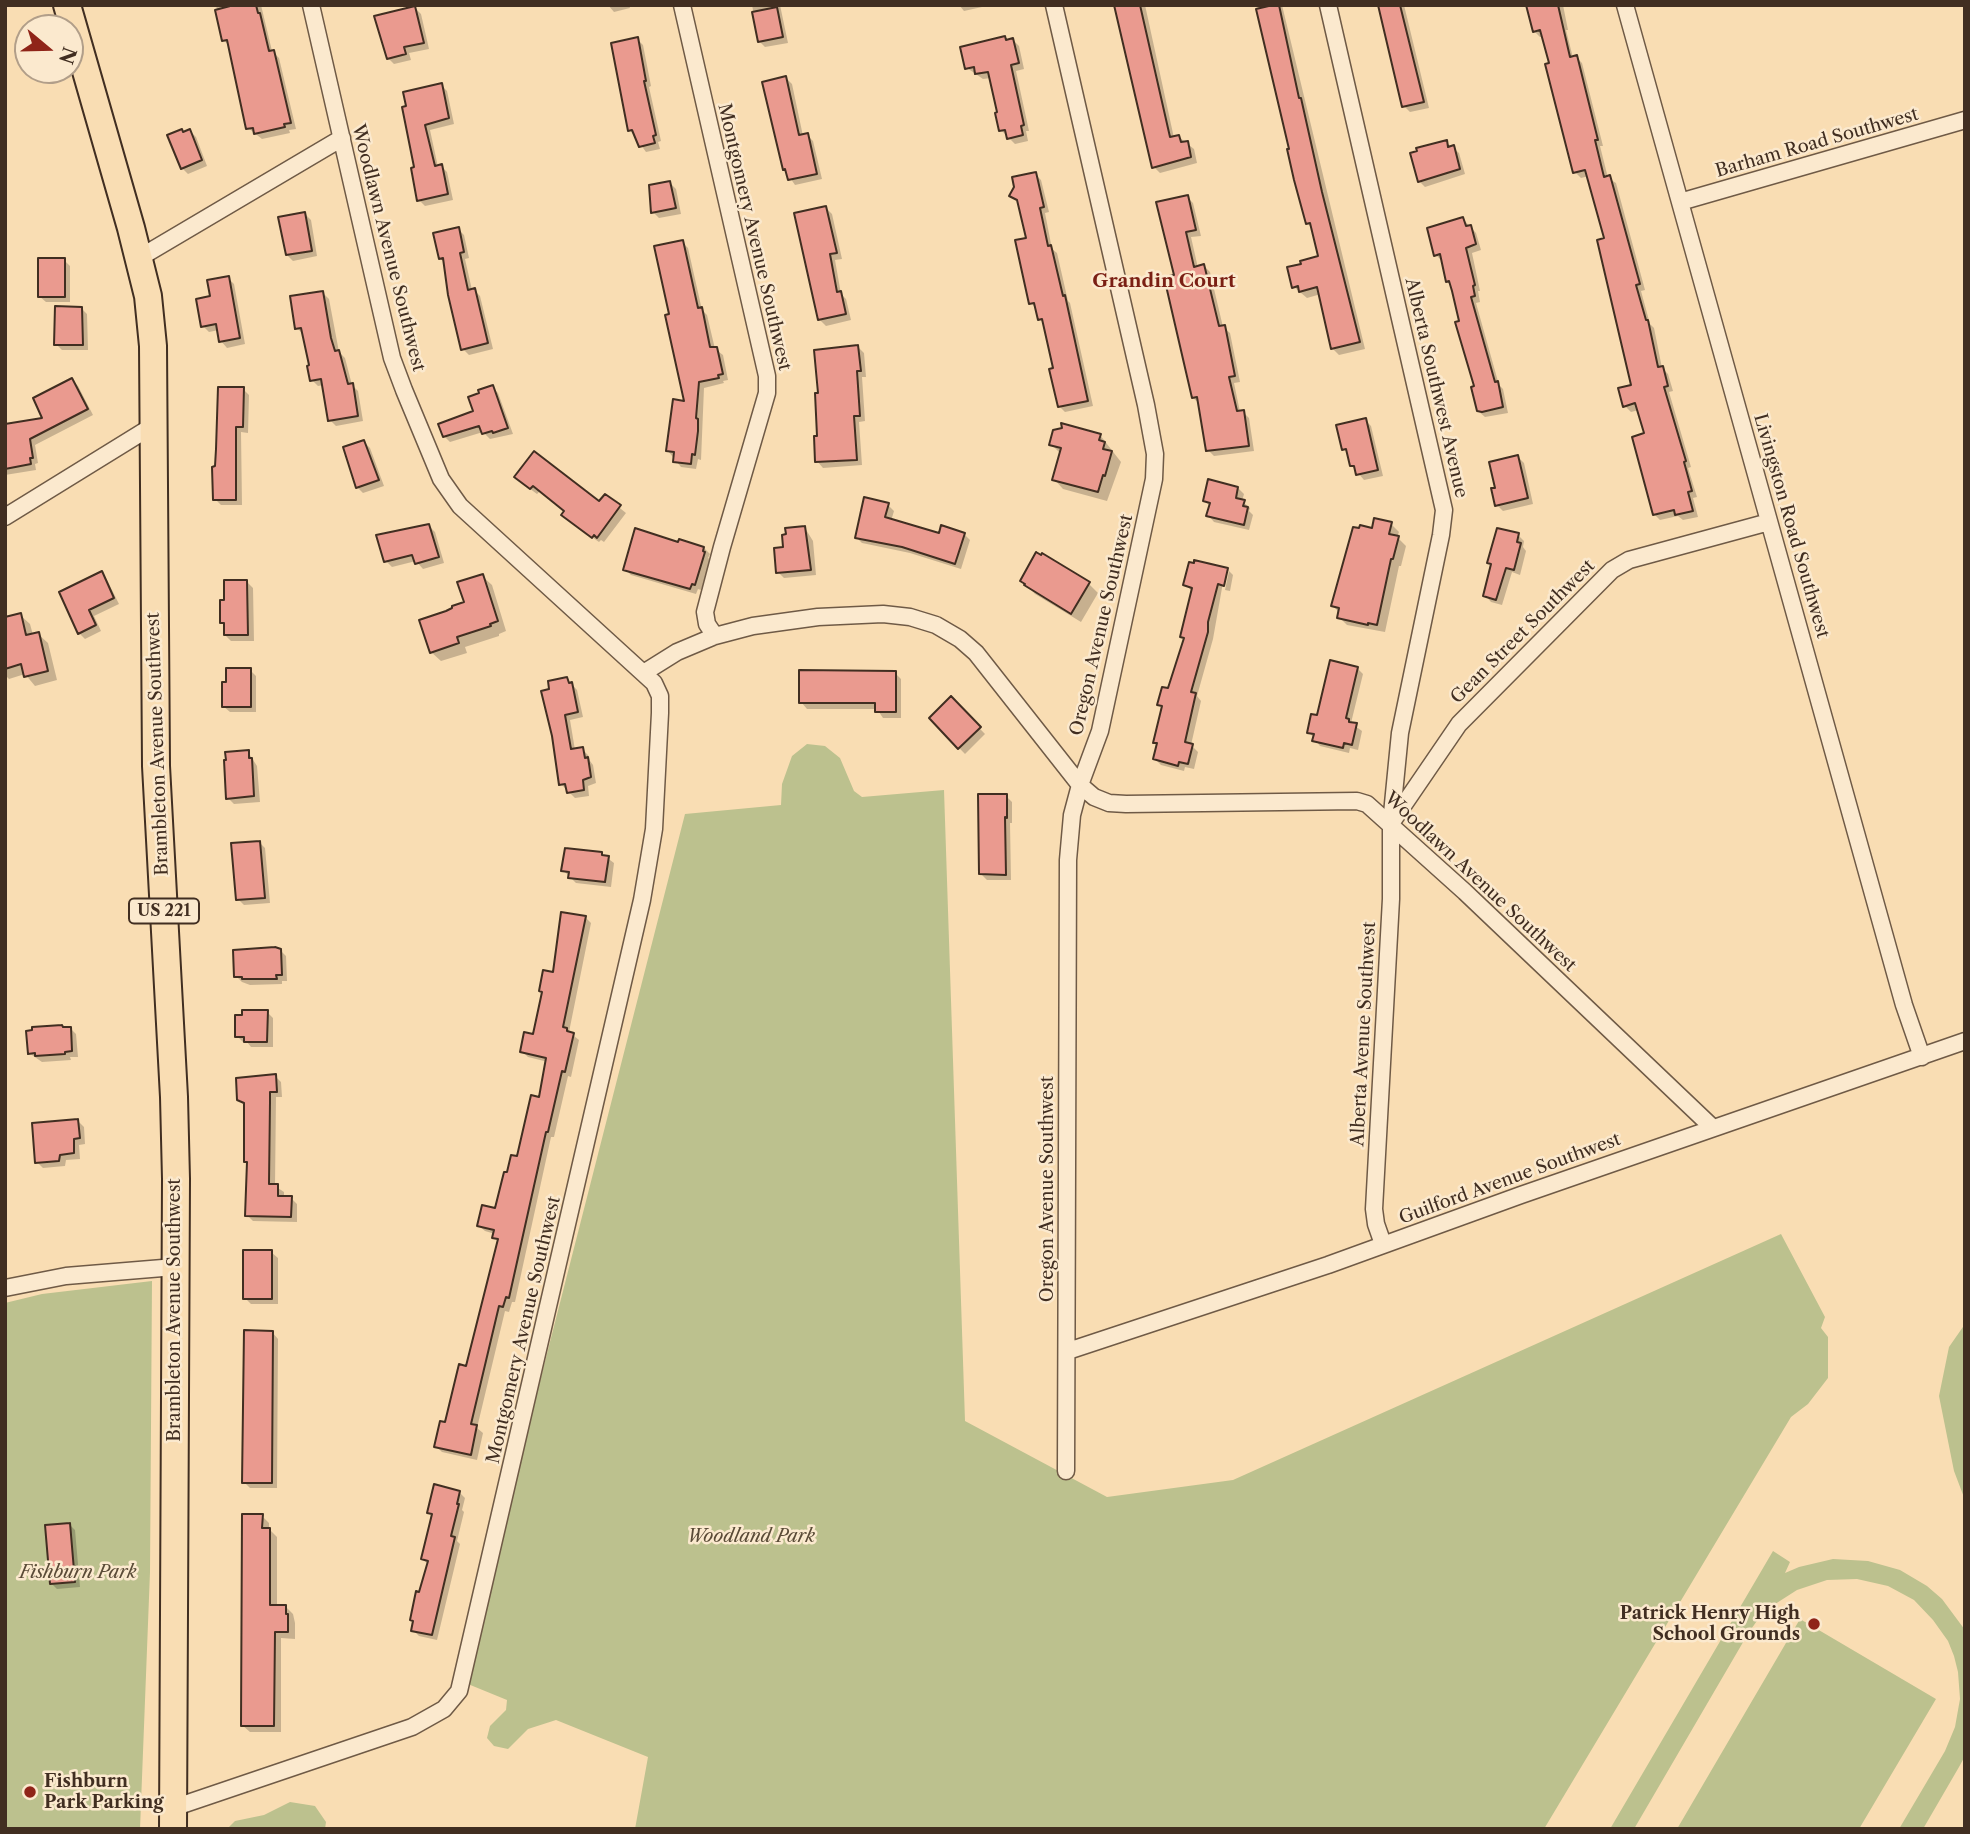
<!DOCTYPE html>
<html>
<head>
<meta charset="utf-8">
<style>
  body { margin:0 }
  #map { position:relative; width:1970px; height:1834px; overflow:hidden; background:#f9ddb3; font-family:"Libre Caslon Text",serif }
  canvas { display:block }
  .frame { position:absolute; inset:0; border:7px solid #412e21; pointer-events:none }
  .north { position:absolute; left:14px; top:14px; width:70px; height:70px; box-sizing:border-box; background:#fbe9ce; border:2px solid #b19e89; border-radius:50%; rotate:109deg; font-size:19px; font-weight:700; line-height:28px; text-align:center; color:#412e21 }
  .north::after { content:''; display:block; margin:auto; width:24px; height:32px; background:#8f2418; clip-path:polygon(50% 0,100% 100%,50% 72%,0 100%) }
</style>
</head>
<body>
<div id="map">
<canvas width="1970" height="1834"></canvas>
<div class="frame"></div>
<div class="north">N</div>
</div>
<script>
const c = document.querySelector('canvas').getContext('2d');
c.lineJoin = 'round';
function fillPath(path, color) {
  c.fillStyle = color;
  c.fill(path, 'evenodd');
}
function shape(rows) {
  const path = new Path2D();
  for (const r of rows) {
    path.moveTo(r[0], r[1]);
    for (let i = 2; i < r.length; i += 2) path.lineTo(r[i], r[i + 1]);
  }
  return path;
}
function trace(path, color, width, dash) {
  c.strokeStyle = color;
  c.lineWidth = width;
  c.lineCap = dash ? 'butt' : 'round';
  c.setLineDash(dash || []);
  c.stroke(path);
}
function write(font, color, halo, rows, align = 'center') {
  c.font = font + ' "Libre Caslon Text",serif';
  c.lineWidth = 5;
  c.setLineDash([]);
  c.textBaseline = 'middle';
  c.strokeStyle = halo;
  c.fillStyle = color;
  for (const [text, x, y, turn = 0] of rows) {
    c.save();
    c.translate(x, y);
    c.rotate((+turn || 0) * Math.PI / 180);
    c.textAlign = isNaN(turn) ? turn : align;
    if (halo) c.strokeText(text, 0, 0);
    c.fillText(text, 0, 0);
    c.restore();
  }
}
fillPath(shape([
  [807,744,825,746,840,758,854,791,862,797,944,790,965,1421,1107,1497,1233,1480,1781,1234,1825,1317,1821,1328,1828,1337,1828,1378,1808,1404,1791,1417,1544,1829,635,1829,648,1757,556,1720,528,1729,508,1749,494,1746,487,1738,490,1726,506,1710,507,1700,463,1682,685,814,781,805,782,784,792,756],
  [152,1281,150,1572,140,1829,5,1829,5,1303,42,1294],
  [1965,1324,1965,1500,1954,1471,1939,1396,1949,1347],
  [1773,1551,1790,1562,1785,1573,1799,1567,1833,1559,1868,1561,1900,1570,1927,1586,1942,1599,1965,1630,1965,1756,1959,1767,1923,1829,1899,1829,1945,1751,1955,1727,1960,1699,1958,1672,1954,1656,1948,1641,1933,1620,1914,1600,1888,1586,1857,1579,1827,1580,1797,1590,1772,1606,1759,1618,1749,1632,1634,1829,1610,1829],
  [1800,1619,1936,1699,1859,1829,1677,1829],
  [290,1802,315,1806,326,1822,325,1829,227,1829,235,1821,264,1815]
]), '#bcc18e');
fillPath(shape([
  [216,5,261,5,272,51,279,58,296,129,289,130,290,133,262,139,248,128,230,46,223,40],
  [629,5,630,8,614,12,608,5],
  [752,5,780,5,788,43,765,47,759,41],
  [959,5,991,5,964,11],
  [1117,5,1145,5,1174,138,1179,137,1194,149,1197,163,1160,173,1154,167],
  [1257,5,1282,5,1365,349,1339,355,1332,348,1321,294,1307,298,1294,287,1320,257,1313,229,1307,223],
  [1379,5,1404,5,1429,108,1410,112,1404,106],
  [1527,5,1563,5,1568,30,1566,30,1573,58,1576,57,1582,63,1603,146,1600,146,1608,178,1616,183,1645,290,1641,291,1650,324,1654,328,1662,368,1668,374,1673,391,1669,392,1691,467,1688,468,1697,497,1693,498,1698,517,1683,520,1678,516,1660,520,1654,514,1646,435,1639,410,1631,412,1625,406,1634,386,1606,239,1589,176,1581,178,1575,172,1543,37,1540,37,1534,31],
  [415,8,421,14,429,49,409,53,411,60,394,64,388,58],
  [1004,38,1007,41,1013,40,1019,46,1024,69,1016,71,1029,131,1026,131,1028,141,1015,144,1001,130,999,114,991,78,983,79,967,68],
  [637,39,643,45,651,86,649,87,661,141,658,142,660,149,646,152,630,130],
  [786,78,792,84,803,136,807,135,813,141,822,179,795,185,784,169],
  [441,85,447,91,454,124,430,130,438,167,441,166,447,172,453,200,425,206,419,200,416,169,404,109],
  [190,131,196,137,207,166,188,174,182,168,184,134],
  [1446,142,1459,153,1465,174,1425,187,1419,181],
  [1035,174,1041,180,1049,212,1045,213,1052,249,1057,253,1068,301,1070,303,1093,406,1065,412,1059,406,1055,369,1045,324,1039,319,1038,310,1031,303,1028,239,1019,202,1011,195],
  [670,183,676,189,681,214,659,218,653,212],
  [1187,197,1193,203,1201,236,1191,237,1198,268,1204,266,1210,272,1223,327,1230,333,1240,382,1234,383,1240,412,1243,412,1249,418,1254,451,1214,456,1208,450,1200,404,1193,398,1176,276],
  [826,208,832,214,842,259,835,260,841,294,846,299,851,320,826,326,820,320],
  [305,214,311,220,317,256,293,261,287,255],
  [1463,219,1476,233,1481,250,1472,253,1480,291,1478,291,1480,302,1476,303,1499,385,1503,389,1508,413,1485,417,1478,411,1476,387,1452,285,1447,281,1442,261,1436,255],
  [458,229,464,235,469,258,465,259,472,290,474,290,480,296,493,349,469,355,463,349,445,263,440,258],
  [682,242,688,248,702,310,707,315,715,349,723,355,728,380,723,381,724,383,704,388,701,460,698,459,696,469,681,467,668,451,686,403,671,316],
  [64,260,70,266,70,302,46,302,39,296],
  [228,278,234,284,245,344,227,348,221,341,219,330,209,332,203,326,212,298],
  [323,293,329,299,339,352,345,358,352,385,358,391,363,421,336,426,330,420,324,385,318,386,312,380,311,366,303,334,297,328],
  [81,308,87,314,88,350,62,350,56,344],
  [858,347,864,353,866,377,862,377,865,421,859,422,862,465,823,468,817,461],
  [72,380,78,386,93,415,35,445,38,463,35,464,36,470,5,475,5,426,45,419],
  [492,387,498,393,513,434,490,439,483,432,450,442,444,436,475,412],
  [243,389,249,395,248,433,241,432,242,505,221,505,215,499],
  [1365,420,1371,426,1383,476,1364,480,1352,466,1349,455,1344,449],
  [1100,435,1121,462,1107,501,1063,489,1054,479,1061,454,1051,444],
  [364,442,370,448,384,486,363,493,357,487],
  [1518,457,1524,463,1533,504,1503,511,1497,505,1497,489],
  [522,483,600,504,605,496,626,513,604,542,601,540,599,542,569,521,566,511,540,491,537,494],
  [1238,488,1244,494,1242,501,1250,508,1249,511,1253,515,1249,530,1214,522,1208,515,1211,507,1205,501],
  [888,505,894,511,891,521,940,535,964,534,970,540,961,569,910,553,862,543,856,537],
  [1391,524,1399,532,1397,537,1406,546,1401,566,1399,566,1385,632,1347,625,1339,617,1340,613,1333,606,1373,530],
  [428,525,435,532,444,563,423,569,416,561,392,567,386,561],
  [805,528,813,541,816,575,784,578,778,572,785,549],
  [1518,535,1524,541,1523,547,1526,551,1520,575,1512,572,1502,605,1491,602,1485,595,1492,566,1489,563],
  [679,544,704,548,710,554,708,558,711,560,701,590,698,589,696,594,631,575,625,569],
  [1227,569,1229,571,1225,571,1213,639,1197,696,1201,701,1191,745,1198,752,1194,769,1185,767,1184,771,1161,765,1155,759,1158,745,1155,742,1164,709,1159,705,1170,691,1185,640,1182,636,1192,591,1185,584],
  [1229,571,1233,575,1230,591,1225,590],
  [101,574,107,580,119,604,94,616,101,631,85,639,79,633],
  [482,576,492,585,506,631,499,634,499,636,465,647,467,653,441,661,431,652,446,612,466,603],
  [1022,580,1089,584,1098,593,1081,622,1035,594],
  [247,582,253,588,254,641,231,641,225,635,225,626,222,622],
  [20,615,30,624,33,635,38,634,48,643,57,680,35,686,25,674,9,679,5,675,5,619],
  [1357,668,1363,674,1351,723,1362,731,1358,750,1350,748,1349,753,1320,746,1309,732],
  [250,670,256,676,256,712,230,712,223,706],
  [895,673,901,679,901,718,883,718,877,709,807,709,801,702],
  [567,679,577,690,583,717,570,720,575,750,582,749,588,755,590,761,593,765,596,783,588,786,589,796,575,798,561,784,552,690],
  [951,699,985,734,965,754,931,719],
  [248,752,257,766,260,802,234,804,228,798,228,761],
  [1006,796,1012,802,1012,823,1010,823,1011,880,987,880,981,874],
  [259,842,265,848,270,903,244,905,238,899],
  [602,854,614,863,611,887,576,883,563,870],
  [585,917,591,923,569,1032,579,1040,571,1077,568,1076,554,1137,551,1137,515,1302,512,1302,509,1312,505,1311,477,1428,483,1433,477,1460,442,1452,436,1446,467,1368,499,1242,494,1237,495,1234,485,1231,478,1225,496,1210,508,1174,519,1158,540,1099,548,1062,528,1057,522,1051,534,1036,554,974],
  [280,950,286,956,287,981,282,981,282,984,250,985,242,982,236,976],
  [267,1012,273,1018,273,1047,251,1047,247,1042,243,1042,237,1036],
  [70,1028,76,1034,78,1057,70,1057,71,1060,42,1062,29,1053,64,1029],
  [275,1076,281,1082,282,1097,276,1097,275,1186,284,1192,284,1198,291,1198,297,1204,297,1222,253,1221,247,1215,248,1164,246,1161,245,1106,239,1100],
  [78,1121,84,1127,85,1144,79,1145,80,1159,66,1160,65,1166,43,1168,37,1162],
  [271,1252,278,1258,278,1304,251,1304,245,1298],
  [272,1332,278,1339,277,1488,250,1488,244,1482],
  [459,1492,465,1498,462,1510,464,1512,457,1541,460,1544,437,1640,419,1636,413,1630,414,1622,411,1619,428,1564,423,1559,433,1516,429,1512],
  [262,1516,269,1523,269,1529,277,1537,277,1607,286,1607,293,1614,295,1623,295,1639,281,1638,281,1732,250,1732,242,1725],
  [69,1524,75,1530,80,1587,57,1589,51,1583]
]), '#0003');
const building = shape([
  [234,5,256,5,258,13,260,13,269,51,274,50,291,123,284,124,285,127,254,134,253,128,246,129,227,40,222,41,215,10,234,5],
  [1114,5,1140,5,1170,137,1179,135,1181,142,1188,141,1191,157,1152,168,1114,5],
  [1273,5,1279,5,1299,98,1301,98,1322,192,1360,342,1331,349,1317,287,1299,292,1298,286,1292,288,1287,267,1301,264,1300,261,1318,256,1310,223,1306,224,1294,180,1287,149,1289,149,1256,9,1273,5],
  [1378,5,1400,5,1424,102,1402,107,1378,5],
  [1526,5,1558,5,1570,57,1577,55,1598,140,1595,140,1604,177,1610,175,1640,284,1636,285,1646,320,1648,320,1658,367,1663,366,1668,386,1664,387,1686,461,1684,462,1692,491,1688,492,1693,511,1675,515,1674,510,1653,515,1632,437,1644,433,1635,403,1623,407,1618,388,1631,385,1597,240,1604,238,1585,170,1573,173,1545,64,1549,63,1540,30,1533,32,1526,5],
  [415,6,424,43,404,47,406,54,387,59,374,16,415,6],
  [777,7,783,37,758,42,752,12,777,7],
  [1005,36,1006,40,1013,38,1019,63,1011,65,1024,125,1021,126,1023,135,1007,139,1005,130,999,131,995,113,997,112,988,72,975,74,974,67,965,69,960,47,1005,36],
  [638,37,646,81,644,81,656,135,653,136,655,143,639,147,632,130,628,131,611,43,638,37],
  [786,76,799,135,808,133,817,174,788,180,785,169,783,170,762,82,786,76],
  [442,83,449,118,425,125,435,166,442,164,448,194,417,201,411,168,414,167,402,107,406,106,403,92,442,83],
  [182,129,183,132,190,129,202,160,181,169,167,135,182,129],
  [1447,140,1448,147,1454,145,1460,169,1418,182,1410,153,1417,151,1416,148,1447,140],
  [1036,172,1044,207,1040,208,1048,246,1051,245,1063,296,1065,295,1088,401,1058,407,1049,369,1053,368,1042,319,1038,320,1034,303,1029,304,1015,240,1026,238,1017,200,1009,196,1014,187,1012,177,1036,172],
  [670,181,676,208,651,213,649,185,670,181],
  [1188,195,1196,230,1186,232,1194,267,1204,264,1219,326,1225,325,1235,376,1229,377,1237,411,1244,410,1249,446,1206,451,1197,397,1192,398,1164,277,1174,275,1156,202,1188,195],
  [826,206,837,253,830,254,837,292,841,291,846,314,818,320,794,213,826,206],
  [305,212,312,251,286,255,278,217,305,212],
  [1463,217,1466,226,1471,225,1476,244,1466,248,1475,285,1473,286,1475,296,1471,297,1495,382,1498,381,1503,407,1482,412,1477,411,1471,387,1474,386,1455,322,1459,321,1452,291,1449,281,1446,282,1440,254,1434,256,1427,228,1463,217],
  [459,227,464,252,460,253,468,290,475,288,488,343,461,350,448,295,443,258,439,259,433,233,459,227],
  [683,240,698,308,702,307,710,347,717,347,723,374,718,375,719,378,699,382,696,418,698,419,698,431,695,455,692,454,691,464,673,462,674,452,666,451,673,399,684,401,665,315,669,314,654,246,683,240],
  [38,258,65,258,65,297,38,297,38,258],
  [229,276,240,338,219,342,216,324,201,327,196,299,210,296,207,280,229,276],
  [323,291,331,338,335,351,339,350,348,384,353,383,358,416,328,421,321,379,310,381,307,366,309,365,301,328,295,329,290,296,323,291],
  [55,306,82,307,83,345,54,345,55,306],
  [858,345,861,371,857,371,860,416,854,416,857,460,815,462,814,436,817,436,815,393,818,393,814,350,858,345],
  [72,378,88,409,30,439,33,458,30,458,31,464,5,469,5,424,42,418,33,398,72,378],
  [493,385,508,428,493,433,492,431,482,434,479,426,443,437,438,424,473,411,468,397,479,393,478,390,493,385],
  [218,387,244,387,243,427,236,427,236,500,213,500,212,467,215,466,216,449,218,387],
  [1366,418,1378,470,1356,475,1354,466,1350,466,1346,449,1342,450,1336,425,1366,418],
  [1061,423,1101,434,1099,440,1105,442,1103,449,1112,451,1105,476,1103,475,1098,492,1052,480,1061,448,1049,445,1053,430,1062,428,1061,423],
  [364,440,379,480,356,488,343,447,364,440],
  [534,451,599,501,605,494,621,505,597,538,594,535,592,538,561,515,564,511,533,486,530,489,514,477,534,451],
  [1518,455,1528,498,1495,506,1491,488,1495,488,1489,462,1518,455],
  [1208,479,1238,487,1236,498,1245,500,1243,506,1248,507,1244,525,1206,516,1210,503,1203,501,1208,479],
  [864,497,889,503,885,517,939,533,941,525,965,533,955,564,902,547,855,538,864,497],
  [1374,518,1392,522,1389,534,1399,536,1393,559,1391,559,1377,625,1368,623,1368,625,1337,618,1339,608,1331,606,1353,527,1359,528,1360,525,1372,528,1374,518],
  [429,524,439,557,415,564,412,555,384,562,376,535,429,524],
  [805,526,811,570,776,573,774,548,783,547,782,535,786,534,785,528,805,526],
  [635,528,678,542,679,539,704,547,703,551,705,552,695,585,692,584,690,589,623,570,635,528],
  [1497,528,1519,533,1517,542,1521,543,1514,570,1506,568,1496,600,1483,596,1491,564,1487,563,1497,528],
  [1036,552,1041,555,1042,553,1090,582,1071,614,1024,585,1025,584,1020,581,1036,552],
  [1194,560,1228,568,1224,586,1218,584,1208,622,1208,632,1191,692,1196,693,1185,742,1193,744,1188,764,1179,762,1178,766,1153,759,1157,743,1153,743,1162,706,1157,705,1162,687,1168,688,1184,638,1180,637,1192,588,1183,585,1189,562,1194,563,1194,560],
  [102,571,114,598,89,610,96,625,78,634,59,592,102,571],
  [483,574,498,621,490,624,491,626,457,637,459,643,430,653,419,620,446,611,452,608,452,606,464,602,457,582,483,574],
  [224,580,247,580,248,635,224,635,224,623,220,623,220,600,224,600,224,580],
  [21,613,26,635,39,632,48,671,24,677,21,664,5,669,5,617,21,613],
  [1330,660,1358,667,1346,718,1349,719,1349,722,1357,723,1352,745,1344,743,1343,748,1312,741,1314,734,1307,733,1311,714,1317,715,1330,660],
  [226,668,251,668,251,707,222,707,222,682,226,682,226,668],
  [799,670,896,671,896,712,875,712,875,703,799,703,799,670],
  [567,677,569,683,572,682,578,712,565,715,571,749,583,747,585,758,588,757,591,777,583,780,584,790,567,793,565,784,559,785,552,736,541,691,549,689,548,681,567,677],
  [951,696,981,727,958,749,929,718,951,696],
  [249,750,249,758,252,758,254,796,226,799,224,760,226,760,225,752,249,750],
  [978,794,1007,794,1007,818,1005,817,1006,875,979,874,978,794],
  [260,841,265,898,236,900,231,843,260,841],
  [565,848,602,852,602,855,609,856,605,882,568,878,569,872,561,871,565,848],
  [561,912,586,916,563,1027,567,1028,567,1031,574,1033,565,1072,562,1071,548,1132,546,1132,509,1298,506,1297,503,1307,499,1306,471,1424,477,1425,471,1455,434,1447,440,1421,445,1422,459,1364,466,1366,498,1239,492,1238,494,1230,477,1226,482,1205,495,1208,504,1172,507,1172,511,1155,517,1156,531,1095,539,1097,546,1058,520,1052,524,1032,533,1034,542,992,539,991,543,970,553,972,561,912],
  [275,947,281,949,282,975,276,975,277,979,242,979,242,977,234,977,233,950,275,947],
  [242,1010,268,1010,267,1042,244,1042,244,1037,235,1037,235,1015,242,1015,242,1010],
  [62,1025,63,1027,71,1027,72,1051,65,1052,65,1054,35,1056,35,1053,28,1054,26,1031,32,1030,32,1027,62,1025],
  [276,1074,277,1092,270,1092,270,1102,269,1184,278,1184,278,1196,292,1196,291,1217,245,1216,247,1162,244,1162,244,1103,237,1100,236,1078,276,1074],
  [78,1119,80,1138,74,1139,74,1153,60,1155,59,1161,35,1163,32,1123,78,1119],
  [243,1250,272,1250,272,1299,243,1299,243,1250],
  [244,1330,273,1331,272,1483,242,1483,244,1330],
  [434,1484,460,1491,457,1504,459,1504,451,1536,455,1537,432,1635,411,1631,413,1621,410,1620,416,1591,419,1592,428,1561,421,1559,432,1514,427,1513,434,1484],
  [242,1514,263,1514,262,1528,270,1528,270,1605,286,1605,286,1614,288,1614,288,1632,275,1632,274,1726,241,1726,242,1514],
  [70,1523,75,1582,50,1584,45,1525,70,1523]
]);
fillPath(building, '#ea9a8f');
trace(building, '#412e21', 2);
const street = shape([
  [682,5,767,376,767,393,722,547,705,612,707,624,715,636],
  [1054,5,1146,405,1155,454,1154,479,1100,731,1080,785,1072,815,1068,860,1066,1471],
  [1328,5,1444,510,1441,535,1400,733,1391,824,1391,899,1374,1209,1376,1224,1383,1244],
  [1625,5,1904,1005,1922,1057],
  [1680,202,1965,120],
  [139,258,342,138],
  [5,517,154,425],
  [645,672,677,652,715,636,753,626,818,617,883,614,910,617,936,625,960,639,976,653,1080,785,1094,797,1109,803,1126,804,1357,801,1367,804,1465,892,1713,1128],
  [1392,822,1459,724,1612,570,1629,560,1769,522],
  [5,1288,66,1276,175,1267],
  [1068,1351,1328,1265,1521,1195,1965,1041],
  [173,1808,412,1727,444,1709,459,1691,642,900,654,829,660,713,660,696,654,683,460,506,441,479,404,390,392,358,311,5]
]);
const primary = shape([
  [67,5,131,228,148,296,153,346,156,766,174,1097,176,1179,173,1829]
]);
trace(street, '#6f5a46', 19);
trace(primary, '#412e21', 30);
trace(street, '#fbe9ce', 16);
trace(primary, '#f9ddb3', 26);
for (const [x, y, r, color] of [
  [1814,1624,7,"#8f2418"],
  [30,1792,7,"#8f2418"]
]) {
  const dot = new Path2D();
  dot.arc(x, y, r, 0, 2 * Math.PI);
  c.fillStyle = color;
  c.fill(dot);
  trace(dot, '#fbe9ce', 2.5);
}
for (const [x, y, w] of [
  [164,911,70]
]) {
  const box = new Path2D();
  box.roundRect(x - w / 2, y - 12.5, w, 25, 5);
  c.fillStyle = '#fbe9ce';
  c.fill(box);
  trace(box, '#412e21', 2);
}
write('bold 16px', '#412e21', null, [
  ["US 221",164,911]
]);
write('18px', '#412e21', '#fbe9ce', [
  ["Barham Road Southwest",1817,143,-16],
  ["Montgomery Avenue Southwest",754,237,77],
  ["Woodlawn Avenue Southwest",388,248,76],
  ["Alberta Southwest Avenue",1436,388,77],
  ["Livingston Road Southwest",1791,526,74],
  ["Oregon Avenue Southwest",1102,625,-77],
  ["Gean Street Southwest",1523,632,-45],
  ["Brambleton Avenue Southwest",158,744,-92],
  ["Woodlawn Avenue Southwest",1480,882,43],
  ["Alberta Avenue Southwest",1364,1034,-87],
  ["Guilford Avenue Southwest",1510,1179,-20],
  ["Oregon Avenue Southwest",1048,1189,-90],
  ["Brambleton Avenue Southwest",175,1310,-90],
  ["Montgomery Avenue Southwest",524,1330,-77]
]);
write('italic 18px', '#5a4b37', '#fbe9ce', [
  ["Woodland Park",751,1537],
  ["Fishburn Park",78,1573]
]);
write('bold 18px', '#412e21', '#fbe9ce', [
  ["Patrick Henry High",1800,1614],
  ["School Grounds",1800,1635],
  ["Fishburn",44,1782,"left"],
  ["Park Parking",44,1803,"left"]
], 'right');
write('bold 19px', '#7a1f14', '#fbe9ce', [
  ["Grandin Court",1164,282]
]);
</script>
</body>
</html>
